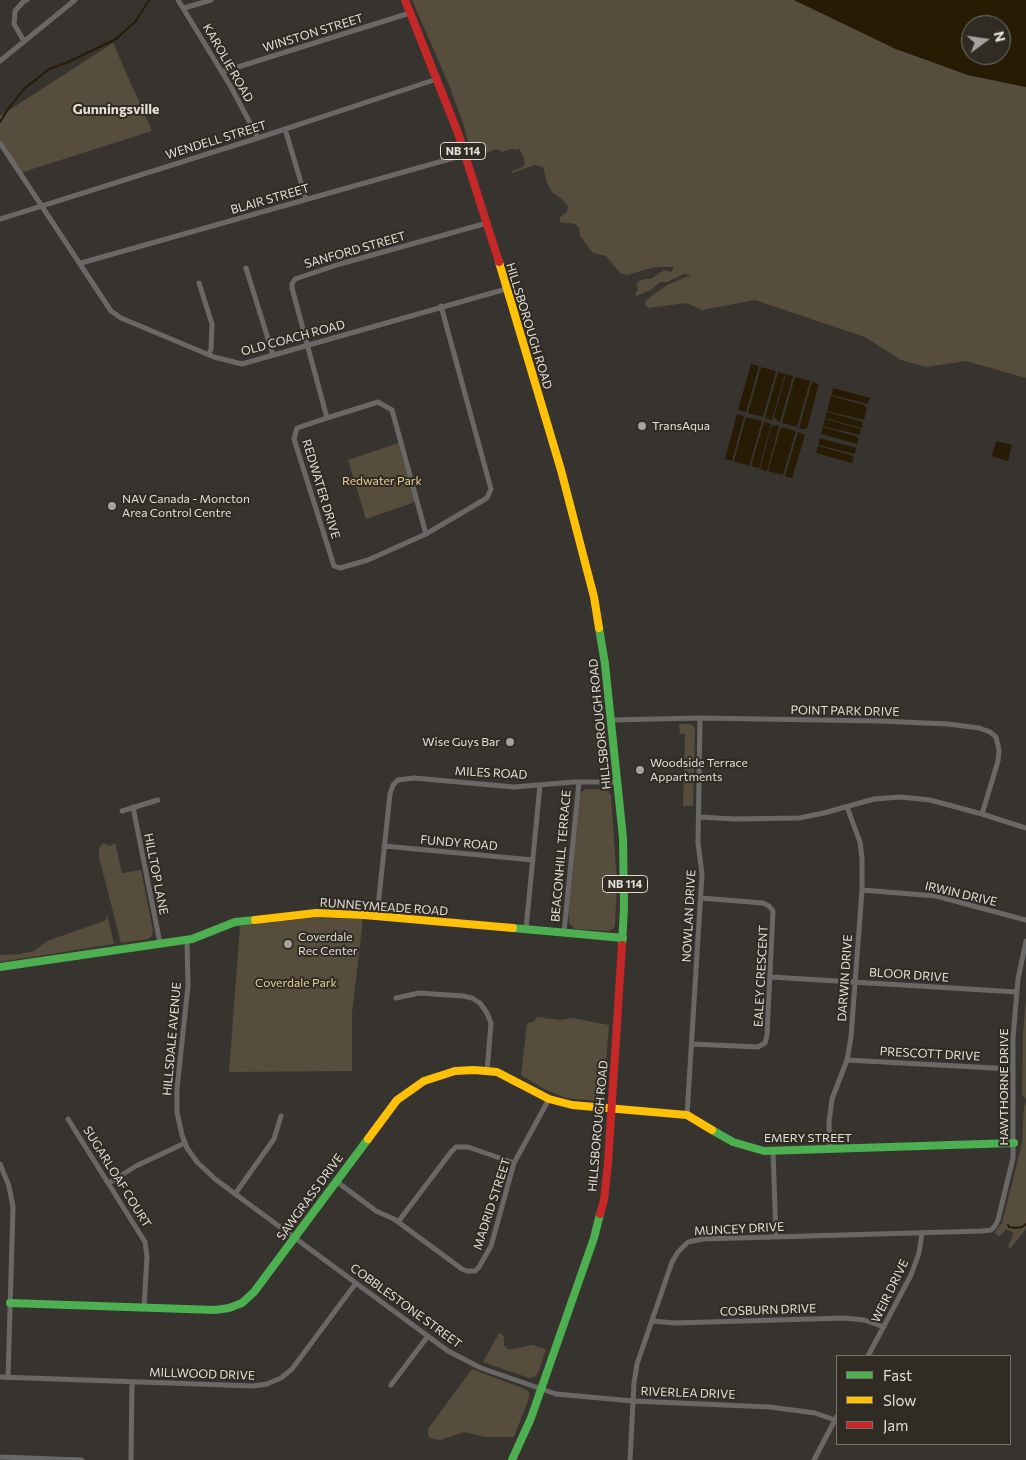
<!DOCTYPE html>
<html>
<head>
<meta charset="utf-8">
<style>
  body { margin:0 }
  #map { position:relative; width:1026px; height:1460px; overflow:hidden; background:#373430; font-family:Commissioner,sans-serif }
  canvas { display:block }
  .legend { position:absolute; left:836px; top:1355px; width:175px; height:90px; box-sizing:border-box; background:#302b23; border:1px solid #77736c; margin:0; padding:6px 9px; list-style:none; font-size:15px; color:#e1ded9 }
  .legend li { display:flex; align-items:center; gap:10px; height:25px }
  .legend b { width:25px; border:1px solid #77736c }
  .north { position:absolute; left:961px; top:15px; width:50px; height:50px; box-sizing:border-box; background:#302b23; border:1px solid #77736c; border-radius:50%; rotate:76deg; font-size:14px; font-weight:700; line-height:20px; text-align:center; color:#e1ded9 }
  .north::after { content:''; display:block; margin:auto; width:18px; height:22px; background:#a6a29e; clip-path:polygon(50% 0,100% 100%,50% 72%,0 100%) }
</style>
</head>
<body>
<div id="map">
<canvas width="1026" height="1460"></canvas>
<ul class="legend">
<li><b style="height:6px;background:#4caf50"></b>Fast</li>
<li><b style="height:6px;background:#ffc107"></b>Slow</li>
<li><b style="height:6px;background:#c62828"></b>Jam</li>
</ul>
<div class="north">N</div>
</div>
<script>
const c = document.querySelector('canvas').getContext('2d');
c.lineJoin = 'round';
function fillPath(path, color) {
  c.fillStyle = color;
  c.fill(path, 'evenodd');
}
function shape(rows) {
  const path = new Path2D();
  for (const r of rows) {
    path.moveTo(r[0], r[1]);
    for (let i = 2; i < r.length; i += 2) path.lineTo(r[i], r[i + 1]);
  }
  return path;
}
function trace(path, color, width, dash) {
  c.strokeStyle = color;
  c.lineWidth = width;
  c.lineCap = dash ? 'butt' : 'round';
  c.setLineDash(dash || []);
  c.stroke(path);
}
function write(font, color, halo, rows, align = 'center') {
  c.font = font + ' Commissioner,sans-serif';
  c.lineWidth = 4;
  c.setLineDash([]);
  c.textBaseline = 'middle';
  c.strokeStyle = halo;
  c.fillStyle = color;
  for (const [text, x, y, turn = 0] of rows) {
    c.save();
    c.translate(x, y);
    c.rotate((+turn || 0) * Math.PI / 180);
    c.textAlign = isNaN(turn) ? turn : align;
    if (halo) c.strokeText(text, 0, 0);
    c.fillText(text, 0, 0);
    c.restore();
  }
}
fillPath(shape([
  [412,0,794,0,896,49,968,75,1026,87,1026,378,966,361,926,367,901,360,865,337,755,300,702,310,686,303,648,308,645,304,646,300,667,285,691,275,684,274,667,282,660,282,651,290,636,296,635,295,638,289,636,283,644,279,651,279,664,270,671,272,674,267,655,267,627,275,620,273,606,256,593,253,580,236,579,228,576,224,560,222,560,217,567,212,568,206,564,201,552,192,547,183,543,167,535,165,512,173,512,171,521,168,525,164,524,159,519,148,517,150,512,149,502,152,498,149,472,157,464,126,449,85],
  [113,43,152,131,20,173,0,142,0,116],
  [398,443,415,502,366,519,348,460],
  [679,724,691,724,695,728,693,806,683,806,685,734,680,734],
  [585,789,606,789,611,795,617,885,615,924,614,928,609,931,575,929,569,923,568,908,580,794],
  [103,843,110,846,115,843,122,873,141,870,153,931,152,936,148,939,121,943,99,857,99,849],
  [107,914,114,944,0,962,0,955,21,954,34,951,47,941,104,921,107,918],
  [312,918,363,919,352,1013,352,1071,229,1072,240,926],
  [1026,998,1026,1100,1022,1094,1023,1034],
  [537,1017,560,1020,572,1018,609,1025,603,1100,597,1101,566,1098,546,1090,521,1075,527,1023,534,1022],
  [1026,1102,1026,1229,1010,1249,1008,1246,1014,1233,1006,1229,1000,1236,996,1235,995,1232,1002,1223,1018,1160,1022,1143,1024,1106],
  [499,1333,504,1336,504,1345,508,1349,513,1349,532,1345,546,1349,538,1373,535,1377,529,1378,483,1362],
  [472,1369,525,1389,529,1392,529,1398,514,1437,485,1437,465,1432,440,1440,430,1438,428,1435,428,1429]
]), '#564d3d');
fillPath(shape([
  [794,0,1026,0,1026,87,968,75,896,49],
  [971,25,1001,25,1001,55,971,55],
  [751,364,759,366,746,412,738,410],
  [761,367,776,371,763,417,748,413],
  [778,372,785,374,772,420,765,418],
  [786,374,793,376,780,422,777,421,774,417],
  [795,377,810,381,797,427,782,423],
  [812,382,819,384,807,428,804,429,799,428],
  [833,388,870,398,868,404,832,395],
  [831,396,864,405,867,408,864,420,827,411],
  [827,412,860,421,863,423,862,428,825,418],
  [737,414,744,416,732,461,725,459],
  [746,417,762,421,749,466,734,461],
  [825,419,861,429,860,435,823,426],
  [764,422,771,424,759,468,751,466],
  [776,425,779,426,767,471,760,469,771,427],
  [781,427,796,431,783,475,768,471],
  [823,427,855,436,859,439,857,444,821,434],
  [798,432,805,435,792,478,785,476],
  [820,438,856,448,855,454,818,445],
  [996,441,1012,445,1008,461,992,456],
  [818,446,850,455,854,457,852,463,816,453]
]), '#281b04');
trace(shape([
  [0,122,8,109,24,89,49,69,66,63,116,39,136,21,149,0],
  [1008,1225,1009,1227,1016,1228,1022,1227,1026,1224]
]), '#281b04', 2);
trace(shape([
  [178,0,231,87,258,138],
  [184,8,211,0],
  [24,41,14,24,15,11,24,1,27,0],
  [0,61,75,0],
  [222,72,410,13],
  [285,129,306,199],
  [0,143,111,311,121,318,214,357,242,364,506,289],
  [0,219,258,138,437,79],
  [81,263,464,155],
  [246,268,273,355],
  [199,283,212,324,211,349,209,354],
  [327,418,292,288,292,284,295,279,340,264,487,223],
  [426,534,392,410,378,402,327,418,297,428,294,439,334,566,340,568,368,560,426,534,487,498,491,489,441,306],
  [611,720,700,718,879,721,948,724,979,728,990,732,996,737,999,750,998,761,982,814],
  [133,807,160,943],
  [122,811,158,800],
  [699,817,734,819,799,818,824,813,874,799,900,797,930,800,982,814,1026,828],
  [384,846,533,860],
  [862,890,936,896,1026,920],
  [377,916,390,794,393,785,398,780,414,778,514,787,573,782,618,782],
  [526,929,540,785],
  [564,932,579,782],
  [187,940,188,986,177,1089,177,1112,182,1135,187,1148,197,1162,215,1179,448,1351,481,1368,556,1394,633,1401,770,1407,815,1413,835,1420],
  [771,977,1017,992],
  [396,998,419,993,463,996,472,998,480,1003,487,1013,491,1023,487,1071],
  [692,1044,758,1047,765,1043,767,1035,773,911,769,906,763,903,701,898],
  [847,1060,1012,1069],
  [687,1115,702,874,698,843,700,718],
  [68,1119,145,1242,147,1257,144,1307],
  [830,1150,829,1122,832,1099,847,1060,851,1037,862,890,862,858,860,842,847,807],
  [773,1151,776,1237],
  [0,1164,9,1186,13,1207,8,1378],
  [336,1181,376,1211,394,1219,462,1269,467,1271,475,1271,479,1267,491,1246,514,1163,549,1099],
  [109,1183,136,1166,185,1143],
  [235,1194,274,1139,281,1116],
  [398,1222,451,1152,456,1147,468,1147,514,1163],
  [652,1321,675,1323,844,1318,864,1320,884,1327],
  [868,1356,911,1275,919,1253,922,1233],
  [0,1377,253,1386,267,1384,281,1378,292,1369,356,1283],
  [391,1385,428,1336],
  [0,1457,82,1460],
  [131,1460,132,1382],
  [630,1460,634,1383,637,1364,672,1262,678,1252,688,1242,703,1239,982,1231,991,1230,995,1226,998,1220,1013,1158,1013,1038,1018,979,1026,941],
  [814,1460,837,1416]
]), '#696866', 5);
trace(shape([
  [599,628,605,664,623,838,624,907,622,945],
  [513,928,623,938],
  [0,967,192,939,235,922,255,920],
  [712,1130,733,1142,764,1151,1014,1143],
  [10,1303,215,1310,229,1308,242,1303,254,1292,368,1139],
  [512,1460,531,1418,594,1238,600,1214]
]), '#4caf50', 8);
trace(shape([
  [499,262,561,470,594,597,599,628],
  [255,920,316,913,364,915,513,928],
  [368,1139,397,1100,424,1081,455,1071,474,1070,497,1072,549,1099,572,1105,687,1115,712,1130]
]), '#ffc107', 8);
trace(shape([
  [405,0,458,133,499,262],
  [600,1214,604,1200,608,1163,622,945]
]), '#c62828', 8);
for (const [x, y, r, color] of [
  [642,426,5,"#a6a29e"],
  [112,506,5,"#a6a29e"],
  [510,742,5,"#a6a29e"],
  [640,770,5,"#a6a29e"],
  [288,944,5,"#a6a29e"]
]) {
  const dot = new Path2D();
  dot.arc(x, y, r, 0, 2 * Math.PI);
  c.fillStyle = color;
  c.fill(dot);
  trace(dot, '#302b23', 2);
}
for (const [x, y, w] of [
  [463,151,45],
  [625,884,45]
]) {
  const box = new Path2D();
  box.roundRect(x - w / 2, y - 8.5, w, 17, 4);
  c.fillStyle = '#302b23';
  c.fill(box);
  trace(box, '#e1ded9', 1);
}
write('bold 11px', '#e1ded9', null, [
  ["NB 114",463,151],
  ["NB 114",625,884]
]);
write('12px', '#e1ded9', '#302b23', [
  ["WINSTON STREET",313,33,-17],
  ["KAROLIE ROAD",228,63,60],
  ["WENDELL STREET",216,140,-17],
  ["BLAIR STREET",270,199,-16],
  ["SANFORD STREET",355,250,-16],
  ["HILLSBOROUGH ROAD",529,326,73],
  ["OLD COACH ROAD",293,338,-15],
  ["REDWATER DRIVE",321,489,73],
  ["POINT PARK DRIVE",845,711,1],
  ["HILLSBOROUGH ROAD",600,724,-96],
  ["MILES ROAD",491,773,3],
  ["FUNDY ROAD",459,843,5],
  ["BEACONHILL TERRACE",561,856,-85],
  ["HILLTOP LANE",156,874,79],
  ["IRWIN DRIVE",961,894,13],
  ["RUNNEYMEADE ROAD",384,907,4],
  ["NOWLAN DRIVE",689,916,-87],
  ["BLOOR DRIVE",909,975,4],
  ["EALEY CRESCENT",761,976,-87],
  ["DARWIN DRIVE",845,978,-86],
  ["HILLSDALE AVENUE",172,1039,-85],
  ["PRESCOTT DRIVE",930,1054,3],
  ["HAWTHORNE DRIVE",1004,1087,-90],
  ["HILLSBOROUGH ROAD",598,1126,-85],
  ["EMERY STREET",808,1138],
  ["SUGARLOAF COURT",117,1177,58],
  ["SAWGRASS DRIVE",310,1197,-54],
  ["MADRID STREET",492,1204,-72],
  ["MUNCEY DRIVE",739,1229,-3],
  ["WEIR DRIVE",890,1291,-64],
  ["COBBLESTONE STREET",406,1306,36],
  ["COSBURN DRIVE",768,1310,-2],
  ["MILLWOOD DRIVE",202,1374,2],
  ["RIVERLEA DRIVE",688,1393,2]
]);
write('12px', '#e1ded9', '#302b23', [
  ["TransAqua",652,426],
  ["NAV Canada - Moncton",122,499],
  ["Area Control Centre",122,513],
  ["Wise Guys Bar",500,742,"right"],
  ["Woodside Terrace",650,763],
  ["Appartments",650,777],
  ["Coverdale",298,937],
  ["Rec Center",298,951]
], 'left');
write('12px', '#ecce96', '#302b23', [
  ["Redwater Park",382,481],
  ["Coverdale Park",296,983]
]);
write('bold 14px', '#e6e0d5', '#302b23', [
  ["Gunningsville",116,109]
]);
</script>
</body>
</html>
